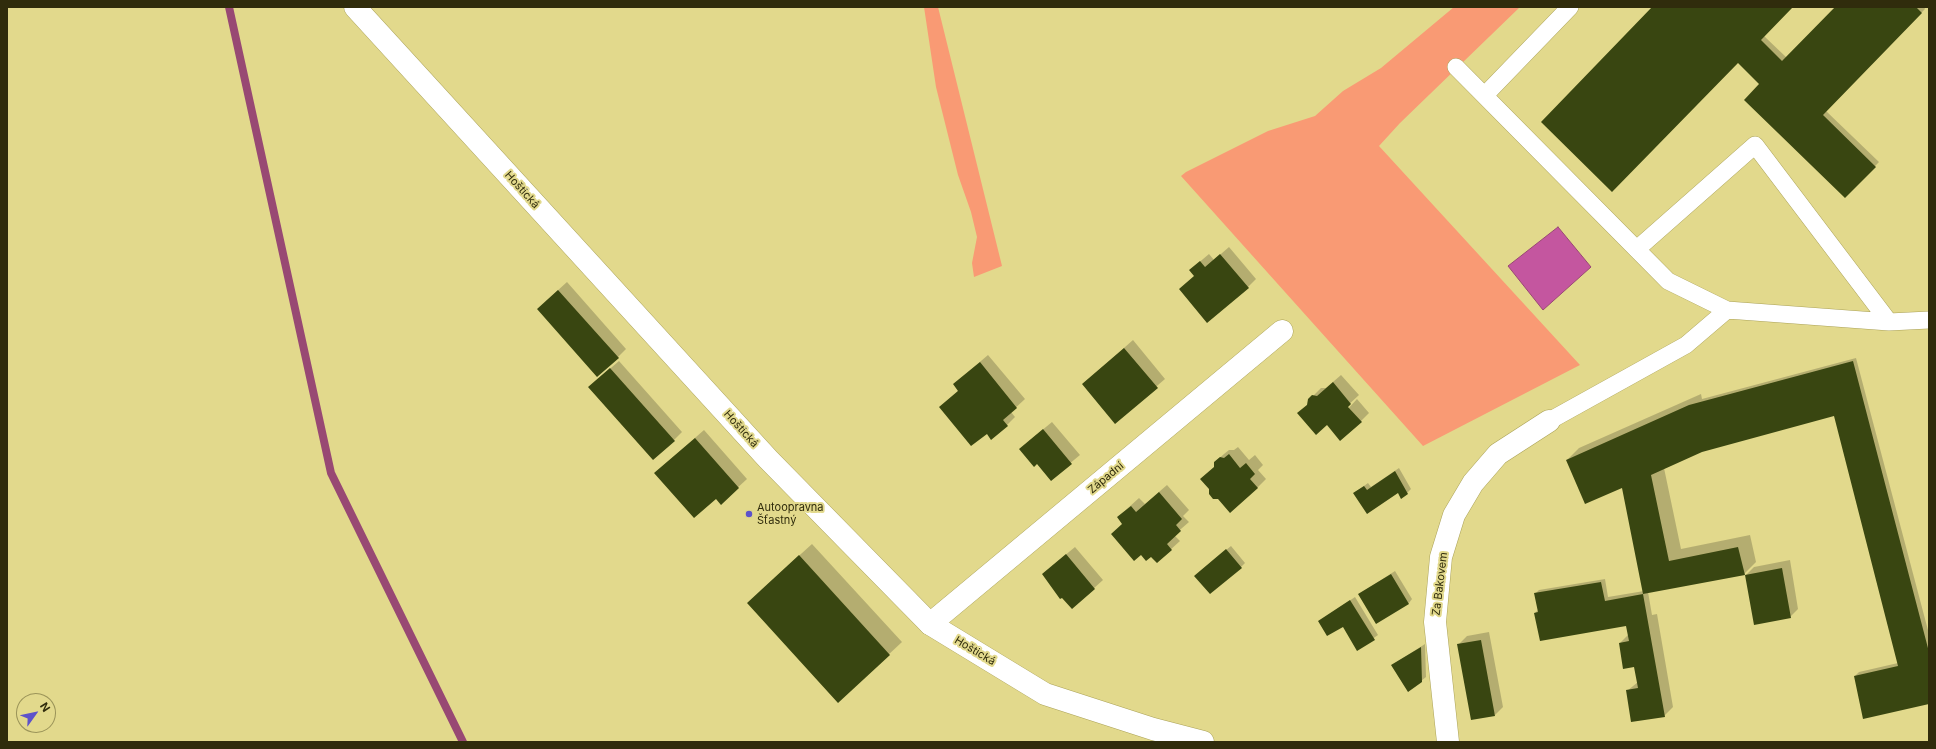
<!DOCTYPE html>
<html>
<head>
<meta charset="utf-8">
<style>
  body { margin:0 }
  #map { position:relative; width:1936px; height:749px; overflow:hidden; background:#e2d98c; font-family:Inter,sans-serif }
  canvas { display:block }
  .frame { position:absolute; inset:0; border:8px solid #302c0c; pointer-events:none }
  .north { position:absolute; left:16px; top:693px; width:40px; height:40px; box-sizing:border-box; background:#e2d98c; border:1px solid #9b9459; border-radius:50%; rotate:57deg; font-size:11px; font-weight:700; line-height:16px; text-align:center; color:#302c0c }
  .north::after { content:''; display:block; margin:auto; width:14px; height:18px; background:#5d52ca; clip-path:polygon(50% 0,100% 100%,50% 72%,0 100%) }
</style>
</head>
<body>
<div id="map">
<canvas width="1936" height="749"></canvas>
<div class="frame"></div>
<div class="north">N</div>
</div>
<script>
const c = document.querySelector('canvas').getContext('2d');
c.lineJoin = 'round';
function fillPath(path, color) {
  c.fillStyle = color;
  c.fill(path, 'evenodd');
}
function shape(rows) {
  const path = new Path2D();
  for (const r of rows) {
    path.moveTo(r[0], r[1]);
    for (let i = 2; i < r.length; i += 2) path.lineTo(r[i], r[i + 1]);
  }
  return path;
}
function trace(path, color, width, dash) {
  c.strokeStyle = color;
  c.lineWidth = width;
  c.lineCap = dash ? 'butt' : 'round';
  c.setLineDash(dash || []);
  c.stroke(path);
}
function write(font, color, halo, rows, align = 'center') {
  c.font = font + ' Inter,sans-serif';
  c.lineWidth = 4;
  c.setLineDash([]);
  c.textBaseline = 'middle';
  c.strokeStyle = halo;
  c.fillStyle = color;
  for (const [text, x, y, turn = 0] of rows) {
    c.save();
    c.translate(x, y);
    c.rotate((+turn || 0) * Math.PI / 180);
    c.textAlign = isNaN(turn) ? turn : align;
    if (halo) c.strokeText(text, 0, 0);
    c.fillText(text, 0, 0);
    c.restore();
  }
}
fillPath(shape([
  [924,7,938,7,1002,266,974,277,972,263,977,237,971,212,958,175,936,87],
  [1454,7,1520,7,1400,123,1379,146,1580,365,1423,446,1181,176,1186,172,1268,131,1315,116,1343,91,1381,68]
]), '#f99a74');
const water = shape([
  [1558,227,1591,267,1543,310,1508,266,1558,227]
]);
fillPath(water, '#c4569f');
trace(water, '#984973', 1);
fillPath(shape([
  [1653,7,1792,7,1764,36,1787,58,1836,7,1924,7,1925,9,1826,111,1879,162,1845,197,1761,84,1738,62],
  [1229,247,1256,279,1248,287,1190,270,1209,254,1214,260],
  [567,282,626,349,618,357,546,301],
  [1133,340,1165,379,1115,422,1083,384],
  [988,355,1025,399,1011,412,1015,417,1007,425,987,432,940,407,959,390,954,384],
  [1856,358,1929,634,1929,703,1855,676,1859,672,1898,663,1835,415,1701,451,1664,468,1681,549,1750,535,1756,562,1744,574,1648,592,1652,615,1657,614,1673,707,1664,716,1627,691,1638,682,1635,666,1620,643,1628,635,1629,624,1535,613,1538,610,1535,594,1539,590,1605,579,1608,597,1644,591,1623,486,1567,460,1579,448,1701,394,1702,399],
  [619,361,682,432,674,440,598,379],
  [1341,375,1359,395,1344,409,1346,411,1357,399,1369,413,1361,421,1327,424,1298,413,1308,404,1309,400,1321,388,1326,388],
  [1052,422,1080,455,1051,479,1029,441],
  [704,430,747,479,721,503,716,497,664,465],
  [1238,447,1249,460,1255,455,1263,465,1258,470,1266,479,1257,488,1215,466,1215,462,1224,454,1229,450,1234,450],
  [1399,468,1411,489,1407,493,1354,493,1368,483,1371,487],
  [1167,485,1189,510,1183,516,1189,522,1174,535,1180,541,1157,562,1118,517,1139,498,1145,504],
  [812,544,902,642,838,702,760,591],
  [1231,546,1245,563,1241,567,1199,572],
  [1075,547,1103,580,1072,608,1052,566],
  [1790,560,1798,609,1790,617,1746,575,1754,567],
  [1395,571,1412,599,1409,603,1364,591],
  [1355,597,1378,635,1358,649,1343,625,1319,621],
  [1489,632,1503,707,1495,715,1458,645,1467,636],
  [1425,644,1426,677,1421,681,1392,665]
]), '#0003');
trace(shape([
  [229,7,331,473,463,742]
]), '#984973', 8);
fillPath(shape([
  [1652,7,1793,7,1761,40,1782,61,1835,7,1916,7,1922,13,1823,115,1876,167,1845,198,1744,100,1759,84,1738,63,1612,192,1541,122],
  [1220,254,1249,288,1207,323,1179,289,1194,276,1189,270,1200,261,1205,267],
  [558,290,619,358,597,377,537,309],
  [1124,348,1158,388,1115,424,1082,384],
  [1853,361,1929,652,1929,704,1863,719,1854,676,1898,666,1834,416,1702,452,1651,475,1669,561,1738,547,1745,575,1643,594,1622,488,1585,504,1566,460,1689,405],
  [980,362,1017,408,1003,420,1008,426,991,440,987,434,971,446,939,407,958,391,953,384],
  [610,368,675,441,653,460,588,387],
  [1333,382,1351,404,1348,407,1362,422,1340,441,1327,425,1316,435,1297,413,1307,405,1308,399,1312,395,1317,396],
  [1043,429,1072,464,1051,481,1037,464,1034,467,1019,449],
  [695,438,739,488,721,505,716,499,694,518,654,473],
  [1229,454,1240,468,1246,463,1255,474,1250,479,1258,488,1230,513,1218,499,1213,499,1209,494,1209,489,1200,479,1214,467,1214,462,1220,457,1224,458],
  [1395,471,1408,494,1401,499,1398,493,1367,514,1353,493,1364,486,1367,490],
  [1159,492,1182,519,1176,525,1181,531,1167,544,1172,550,1157,563,1151,557,1146,561,1141,555,1134,561,1111,534,1122,524,1117,517,1131,506,1136,512],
  [1226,549,1242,568,1210,594,1194,576],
  [1066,554,1095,589,1072,609,1062,598,1060,599,1042,574],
  [799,555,890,655,838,703,747,603],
  [1782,568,1791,618,1754,625,1745,575],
  [1391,574,1409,604,1376,624,1358,594],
  [1601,582,1605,601,1643,594,1665,717,1631,722,1626,690,1638,688,1634,667,1623,669,1619,643,1629,641,1626,626,1540,641,1534,613,1538,612,1534,593],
  [1350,600,1375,640,1357,651,1343,627,1327,636,1318,621],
  [1481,640,1495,716,1471,720,1457,644],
  [1421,647,1422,682,1408,692,1391,665]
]), '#394611');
const lane = shape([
  [1456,67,1668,281,1727,310],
  [1485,95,1570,7],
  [1637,249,1755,145,1889,322],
  [1549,421,1686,345,1727,310,1889,322,1929,320]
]);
const street = shape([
  [930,624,1282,331],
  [1448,742,1435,622,1441,557,1454,515,1473,483,1498,454,1549,421]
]);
const secondary = shape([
  [355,7,768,459,930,624,1045,694,1153,729,1203,742]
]);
trace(lane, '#aba257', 18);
trace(street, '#aba257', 23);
trace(secondary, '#aba257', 23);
trace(lane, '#fff', 17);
trace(street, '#fff', 22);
trace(secondary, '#fff', 22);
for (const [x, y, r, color] of [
  [749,514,4,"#5d52ca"]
]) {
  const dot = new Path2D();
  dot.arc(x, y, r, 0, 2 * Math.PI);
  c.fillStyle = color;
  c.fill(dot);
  trace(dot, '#e2d98c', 1.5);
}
write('11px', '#302c0c', '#e2d98c', [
  ["Hoštická",522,190,48],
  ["Hoštická",741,429,48],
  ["Západní",1106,478,-40],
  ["Za Bakovem",1440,584,-83],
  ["Hoštická",975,651,31]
]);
write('11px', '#302c0c', '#e2d98c', [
  ["Autoopravna",757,508],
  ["Šťastný",757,521]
], 'left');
</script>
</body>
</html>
